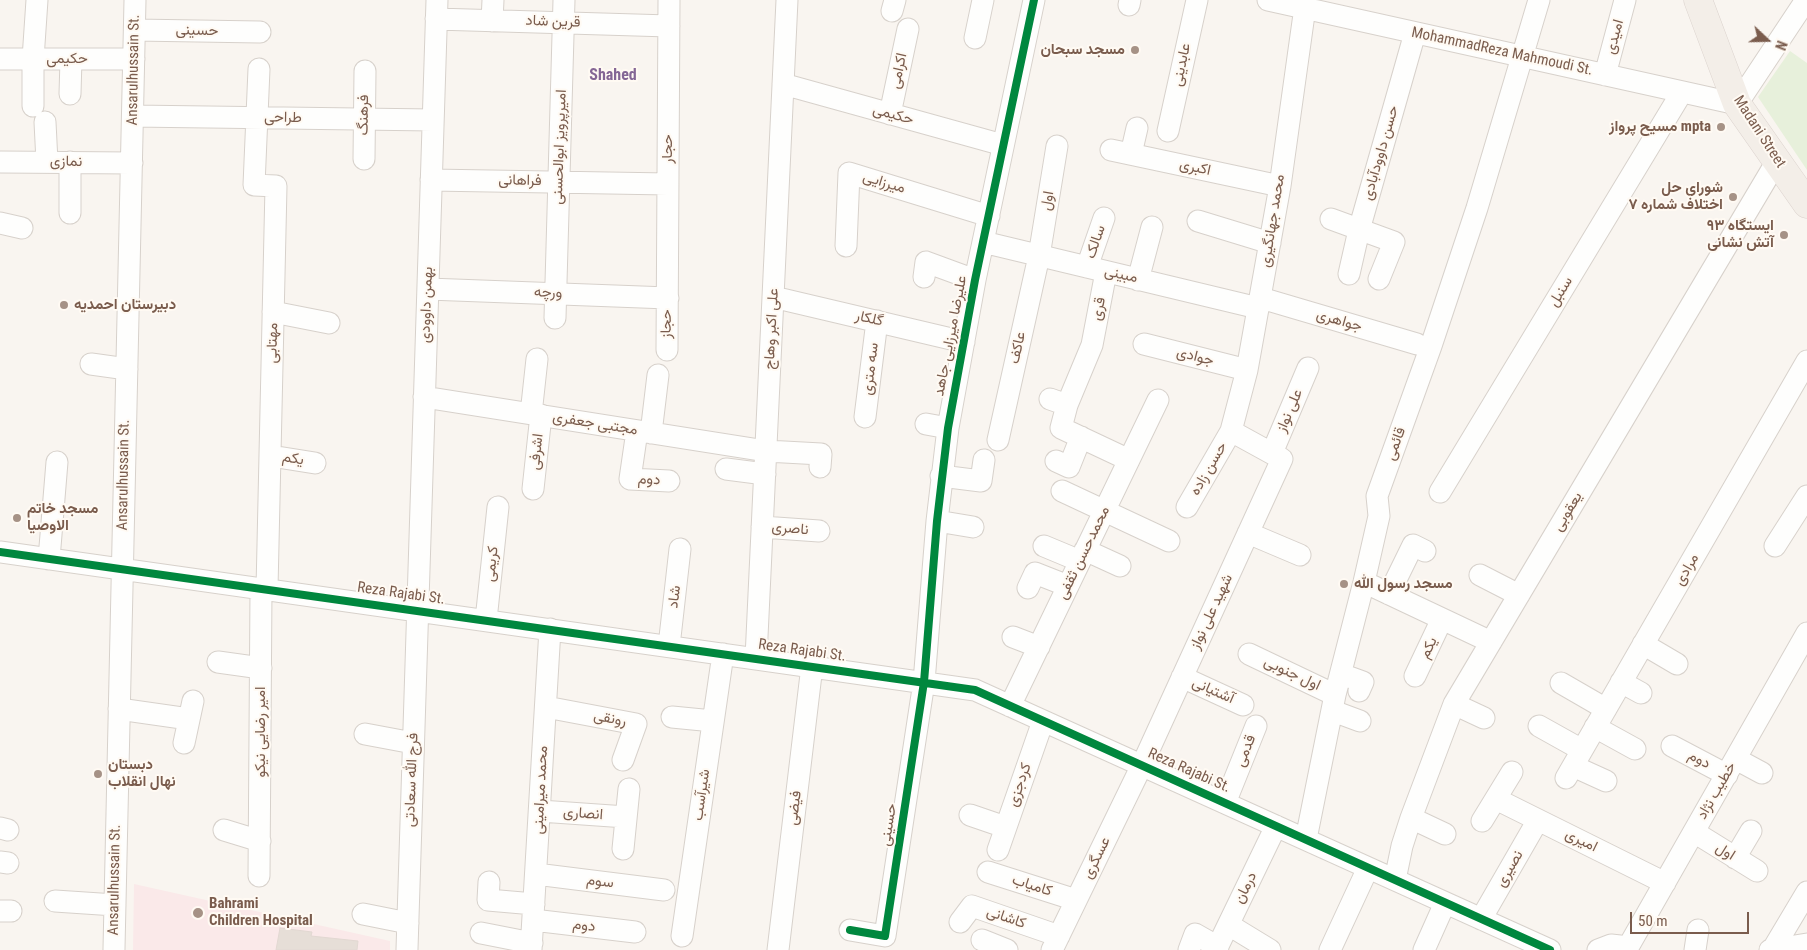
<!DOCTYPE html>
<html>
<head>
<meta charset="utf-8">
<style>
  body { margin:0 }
  #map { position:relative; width:1807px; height:950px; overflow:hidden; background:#f9f5f0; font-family:"Roboto Condensed",sans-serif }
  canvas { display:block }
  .north { position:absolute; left:1742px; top:15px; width:50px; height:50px; -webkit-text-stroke:4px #fffaf3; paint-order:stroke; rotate:111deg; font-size:14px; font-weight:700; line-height:20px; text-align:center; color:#7a5c4d }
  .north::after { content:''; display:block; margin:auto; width:18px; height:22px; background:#7a5c4d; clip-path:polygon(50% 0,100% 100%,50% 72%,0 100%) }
  .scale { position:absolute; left:1630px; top:912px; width:119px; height:22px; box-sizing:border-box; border:2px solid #7a5c4d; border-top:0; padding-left:6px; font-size:15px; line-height:18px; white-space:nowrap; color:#7a5c4d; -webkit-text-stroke:4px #fffaf3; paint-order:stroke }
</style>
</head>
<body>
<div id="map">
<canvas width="1807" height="950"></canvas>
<div class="north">N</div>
<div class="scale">50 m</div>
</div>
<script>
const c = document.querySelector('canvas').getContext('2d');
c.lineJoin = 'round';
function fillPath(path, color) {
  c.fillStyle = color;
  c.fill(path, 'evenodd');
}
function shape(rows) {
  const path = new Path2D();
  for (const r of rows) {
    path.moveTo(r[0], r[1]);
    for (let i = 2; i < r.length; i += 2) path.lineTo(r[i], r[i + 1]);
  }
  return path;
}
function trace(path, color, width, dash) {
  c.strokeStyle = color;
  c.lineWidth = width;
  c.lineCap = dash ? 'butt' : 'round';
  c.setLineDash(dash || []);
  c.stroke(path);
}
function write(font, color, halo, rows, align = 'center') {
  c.font = font + ' "Roboto Condensed",Vazirmatn,sans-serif';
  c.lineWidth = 4;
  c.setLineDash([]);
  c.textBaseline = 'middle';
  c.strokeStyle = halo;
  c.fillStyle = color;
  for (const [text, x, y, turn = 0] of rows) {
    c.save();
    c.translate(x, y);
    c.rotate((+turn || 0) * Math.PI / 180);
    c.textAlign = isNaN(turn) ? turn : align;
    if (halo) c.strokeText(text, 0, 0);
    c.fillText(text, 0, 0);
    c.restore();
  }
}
fillPath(shape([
  [134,884,390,941,390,950,133,950]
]), '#fae9e9');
fillPath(shape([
  [1790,51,1807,63,1807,170,1758,97]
]), '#e7f0db');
const building = shape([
  [280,928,312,932,311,936,358,941,357,950,276,950,280,928]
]);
fillPath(building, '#e6ded7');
trace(building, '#e2d8d2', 1);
const minor = shape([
  [1268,0,1737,104,1806,0],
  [1129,5,1130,0],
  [892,11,895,0],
  [436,19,669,26],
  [492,21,493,0],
  [135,30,260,32],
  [975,38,983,0],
  [0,59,134,59],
  [259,69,254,185,276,186,267,589],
  [1605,75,1625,0],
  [783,84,1003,145],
  [70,94,71,59],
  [33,106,33,59,37,0],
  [890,114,908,29],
  [133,116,433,120],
  [45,122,47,162],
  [1168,131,1197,0],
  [1111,150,1280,186],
  [1131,154,1137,128],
  [364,159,365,71],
  [0,162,132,163],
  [70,162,70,213],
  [431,180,668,184],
  [1331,219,1394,242,1379,279],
  [1198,221,1270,243],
  [0,223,22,228],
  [983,242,1258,308],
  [846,246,849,173,989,216],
  [1087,267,1104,218],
  [1106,272,1092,345,1067,405,1061,428,1129,460],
  [1349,274,1359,230,1415,33],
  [924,277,926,262,975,280],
  [1138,280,1152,227],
  [428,289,668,298],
  [773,297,964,342],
  [1261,298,1417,344],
  [273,312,329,323],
  [555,318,564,0],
  [1144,344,1247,370],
  [667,350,669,0],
  [91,364,127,369],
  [424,397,766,451,821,454,820,467],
  [1050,399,1067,405],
  [531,414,537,359],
  [865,417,877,321],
  [926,424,948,428],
  [637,431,630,479,669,481],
  [651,433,658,375],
  [998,440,1039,256,1057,146],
  [1272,453,1308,368],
  [271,456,315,463],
  [1056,461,1069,467,1081,437],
  [726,469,765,474],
  [941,476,981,481,984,460],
  [533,489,541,415],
  [1062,491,1169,541],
  [1440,492,1682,92],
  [1187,507,1231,431,1247,370,1280,186,1306,0],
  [937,521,973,527],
  [762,527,819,531],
  [1248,533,1300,555],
  [1044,546,1080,561],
  [1775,546,1807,496],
  [1085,550,1120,566],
  [0,552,975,690,1550,950],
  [49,559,57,462],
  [1480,575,1519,595],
  [1364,582,1491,642],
  [1028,588,1035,573,1068,586],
  [1389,594,1413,545,1425,551],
  [486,620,498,507],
  [1013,637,1039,647],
  [1643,644,1677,664],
  [669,646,680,549],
  [1249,654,1335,695],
  [756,658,787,0],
  [218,662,261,668],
  [1341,674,1363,682,1359,691],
  [1415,676,1442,619],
  [1182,677,1243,705],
  [1621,682,1641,693],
  [1561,683,1606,709],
  [1454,704,1484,718],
  [1010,706,1158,400],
  [546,707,636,724,623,760],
  [119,709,189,719],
  [1333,711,1360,721],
  [672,717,713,721],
  [1539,726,1582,750],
  [1595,727,1635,749],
  [365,734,413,743],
  [184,743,193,701],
  [1672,746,1727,775],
  [1736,759,1762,773],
  [1573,766,1606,781],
  [1566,778,1807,361],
  [1496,799,1665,883],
  [1225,803,1256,726],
  [540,811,626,817],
  [970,815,1005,827],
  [1411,818,1445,834],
  [1482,821,1512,772],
  [0,828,8,830],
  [224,830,260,841],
  [1694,832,1757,871],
  [1306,839,1335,695,1364,582,1379,516,1377,496,1431,346,1477,208,1539,0],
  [623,849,629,789],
  [998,850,1043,721],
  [1735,858,1751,831],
  [0,862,8,863],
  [988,872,1076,900],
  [536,874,664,890],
  [259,876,261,589],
  [1395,880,1402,846,1411,818,1454,704,1777,161],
  [489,882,488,900,534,904],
  [55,901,115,905],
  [0,911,11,911],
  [363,914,408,923],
  [1481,919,1538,820],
  [533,920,635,932],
  [960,922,972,906,1059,936],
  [1229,925,1270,950],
  [850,930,885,936,924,682,937,521,948,428,975,280,1034,0],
  [481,933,532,943],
  [682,936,723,654],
  [982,940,1007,950],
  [1627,949,1807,633],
  [1773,949,1807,892],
  [114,950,135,0],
  [407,950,437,0],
  [531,950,550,629],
  [778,950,812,666],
  [1052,950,1142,765,1282,459,1231,431],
  [1189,950,1195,934,1218,947],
  [1216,950,1276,826],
  [1330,950,1368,868],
  [1424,950,1445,903],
  [1598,950,1611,945,1620,946,1628,950],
  [1695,950,1698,930],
  [1770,950,1807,944]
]);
const major = shape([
  [1698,0,1737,104,1807,204]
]);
trace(minor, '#d7d1cb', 23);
trace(major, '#dad1cc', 29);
trace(minor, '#fefefd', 21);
trace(major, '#f3eee8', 28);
trace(shape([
  [0,552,975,690,1550,950],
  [850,930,885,936,924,682,937,521,948,428,975,280,1034,0]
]), '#00873e', 8);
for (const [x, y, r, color] of [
  [1135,50,5,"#a69286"],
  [1721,127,5,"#a69286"],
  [1733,197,5,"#a69286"],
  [1784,235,5,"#a69286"],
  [64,305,5,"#a69286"],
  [17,518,5,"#a69286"],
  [1344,584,5,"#a69286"],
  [98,774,5,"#a69286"],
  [198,913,6,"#a69286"]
]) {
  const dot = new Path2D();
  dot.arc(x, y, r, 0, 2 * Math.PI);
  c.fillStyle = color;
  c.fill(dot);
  trace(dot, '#fffaf3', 2);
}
write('15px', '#7a5c4d', '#fffaf3', [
  ["قرین شاد",553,22,2],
  ["حسینی",197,31,1],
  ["امیدی",1615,37,-75],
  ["MohammadReza Mahmoudi St.",1502,52,12],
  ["حکیمی",67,59],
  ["عابدینی",1182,65,-78],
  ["Ansarulhussain St.",134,70,-89],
  ["اکرامی",899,71,-78],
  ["فرهنگ",364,115,-89],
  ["حکیمی",893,115,15],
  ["طراحی",283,118,1],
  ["Madani Street",1759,132,57],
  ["امیرپرویز ابوالحسنی",560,147,-88],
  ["حجار",668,149,-90],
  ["حسن داوودآبادی",1381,153,-74],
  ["نمازی",66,162,1],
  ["اکبری",1195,168,12],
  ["فراهانی",520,181,1],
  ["میرزایی",884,183,17],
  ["اول",1048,201,-80],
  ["محمد جهانگیری",1273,221,-81],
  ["سالک",1096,242,-71],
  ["مبینی",1121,275,13],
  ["سنبل",1561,292,-59],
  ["ورچه",548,293,2],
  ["بهمن داوودی",427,305,-88],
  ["قری",1099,309,-78],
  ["گلکار",869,319,13],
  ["جواهری",1339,321,16],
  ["حجاز",667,324,-89],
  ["علی اکبر وهاج",772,329,-87],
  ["علیرضا میرزایی جاهد",951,336,-79],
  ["مهتابی",273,343,-89],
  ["عاکف",1018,348,-78],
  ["جوادی",1195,357,14],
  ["سه متری",871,369,-83],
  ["علی نواز",1290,411,-67],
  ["مجتبی جعفری",595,424,9],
  ["قائمی",1396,444,-70],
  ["اشرفی",537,452,-84],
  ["یکم",293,459,9],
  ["حسن زاده",1209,469,-60],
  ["Ansarulhussain St.",124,475,-89],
  ["دوم",649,480,3],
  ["یعقوبی",1568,512,-59],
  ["ناصری",790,529,5],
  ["محمدحسن ثقفی",1084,553,-64],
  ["کریمی",492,564,-84],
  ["مرادی",1687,570,-60],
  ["Reza Rajabi St.",401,594,8],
  ["شاد",675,597,-83],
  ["شهید علی نواز",1212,612,-65],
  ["یکم",1429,648,-64],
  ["Reza Rajabi St.",802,651,8],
  ["اول جنوبی",1292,674,25],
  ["آشتیانی",1213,691,24],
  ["رونقی",610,719,11],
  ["امیر رضایی نیکو",261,732,-90],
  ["قدمی",1246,751,-68],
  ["دوم",1699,760,28],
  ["Reza Rajabi St.",1189,771,24],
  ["فرج الله سعادتی",412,780,-88],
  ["کردجزی",1020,785,-71],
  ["محمد میرامینی",541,790,-87],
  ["خطیب نژاد",1717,791,-60],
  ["شیرآسب",702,795,-82],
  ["فیضی",795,808,-83],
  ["انصاری",583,814,4],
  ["حسینی",889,825,-81],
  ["امیری",1581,841,26],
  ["اول",1725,852,32],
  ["عسگری",1097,858,-64],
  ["نصیری",1510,869,-60],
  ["Ansarulhussain St.",115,880,-89],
  ["سوم",600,882,7],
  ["کامیاب",1032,886,18],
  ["درمان",1246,888,-64],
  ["کاشانی",1006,918,19],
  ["دوم",584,926,7]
]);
write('bold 15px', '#7a5c4d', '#fffaf3', [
  ["مسجد سبحان",1125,50,"right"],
  ["مسیح پرواز mpta",1711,127,"right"],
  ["شورای حل",1723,188,"right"],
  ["اختلاف شماره ۷",1723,205,"right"],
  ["ایستگاه ۹۳",1774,226,"right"],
  ["آتش نشانی",1774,243,"right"],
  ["دبیرستان احمدیه",74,305],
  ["مسجد خاتم",27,509],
  ["الاوصیا",27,526],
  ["مسجد رسول الله",1354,584],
  ["دبستان",108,765],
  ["نهال انقلاب",108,782],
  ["Bahrami ‌",209,904],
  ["Children Hospital",209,921]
], 'left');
write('bold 16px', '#846695', '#fffaf3', [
  ["Shahed",613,76]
]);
</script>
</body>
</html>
